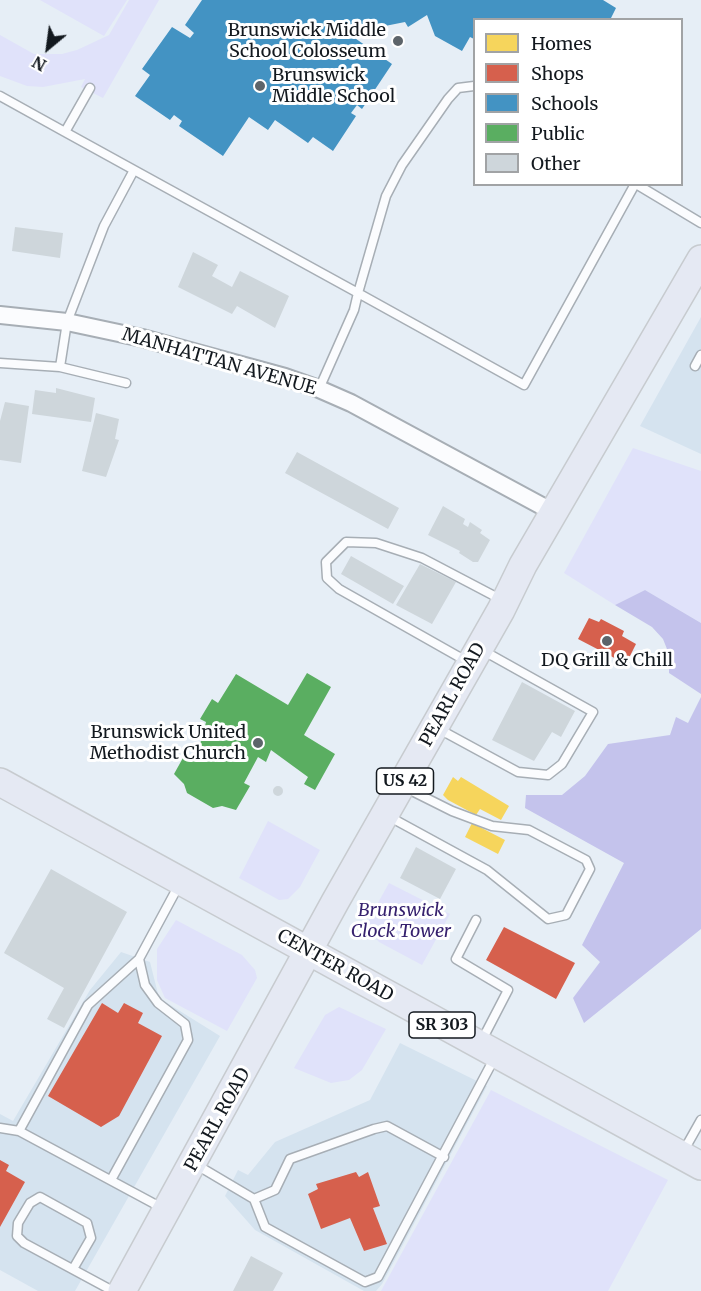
<!DOCTYPE html>
<html>
<head>
<meta charset="utf-8">
<style>
  body { margin:0 }
  #map { position:relative; width:701px; height:1291px; overflow:hidden; background:#e6eef6; font-family:Merriweather,serif }
  canvas { display:block }
  .legend { position:absolute; left:473px; top:18px; width:210px; height:168px; box-sizing:border-box; background:#fff; border:2px solid #a1a3a5; margin:0; padding:8px 10px; list-style:none; font-size:18px; color:#13191f }
  .legend li { display:flex; align-items:center; gap:12px; height:30px }
  .legend b { width:30px; border:2px solid #a1a3a5 }
  .north { position:absolute; left:18px; top:18px; width:60px; height:60px; -webkit-text-stroke:4px #fff; paint-order:stroke; rotate:209deg; font-size:16px; font-weight:700; line-height:24px; text-align:center; color:#13191f }
  .north::after { content:''; display:block; margin:auto; width:21px; height:27px; background:#13191f; clip-path:polygon(50% 0,100% 100%,50% 72%,0 100%) }
</style>
</head>
<body>
<div id="map">
<canvas width="701" height="1291"></canvas>
<ul class="legend">
<li><b style="height:16px;background:#f6d55c"></b>Homes</li>
<li><b style="height:16px;background:#d6604d"></b>Shops</li>
<li><b style="height:16px;background:#4393c3"></b>Schools</li>
<li><b style="height:16px;background:#5aae61"></b>Public</li>
<li><b style="height:16px;background:#ced6db"></b>Other</li>
</ul>
<div class="north">N</div>
</div>
<script>
const c = document.querySelector('canvas').getContext('2d');
c.lineJoin = 'round';
function fillPath(path, color) {
  c.fillStyle = color;
  c.fill(path, 'evenodd');
}
function shape(rows) {
  const path = new Path2D();
  for (const r of rows) {
    if (r.length === 3) {
      path.moveTo(r[0] + r[2], r[1]);
      path.arc(r[0], r[1], r[2], 0, 2 * Math.PI);
      continue;
    }
    path.moveTo(r[0], r[1]);
    for (let i = 2; i < r.length; i += 2) path.lineTo(r[i], r[i + 1]);
  }
  return path;
}
function trace(path, color, width, dash) {
  c.strokeStyle = color;
  c.lineWidth = width;
  c.lineCap = dash ? 'butt' : 'round';
  c.setLineDash(dash || []);
  c.stroke(path);
}
function write(font, color, halo, rows, align = 'center') {
  c.font = font + ' Merriweather,serif';
  c.lineWidth = 6;
  c.setLineDash([]);
  c.textBaseline = 'middle';
  c.strokeStyle = halo;
  c.fillStyle = color;
  for (const [text, x, y, turn = 0] of rows) {
    c.save();
    c.translate(x, y);
    c.rotate((+turn || 0) * Math.PI / 180);
    c.textAlign = isNaN(turn) ? turn : align;
    if (halo) c.strokeText(text, 0, 0);
    c.fillText(text, 0, 0);
    c.restore();
  }
}
fillPath(shape([
  [701,317,701,454,640,426],
  [121,952,150,962,159,998,220,1036,75,1291,38,1291,0,1270,0,1114,13,1121,90,990],
  [400,1043,487,1086,382,1284,376,1291,364,1291,255,1230,225,1196,238,1170,248,1175,275,1142,370,1100]
]), '#d5e3ef');
fillPath(shape([
  [40,0,127,0,104,36],
  [129,0,159,0,103,98,81,87,85,79,43,87,27,86,0,76,0,35,34,54,62,54,77,50,109,35],
  [633,448,701,471,701,623,645,590,615,605,564,573],
  [268,821,320,850,300,887,288,899,279,900,239,878],
  [389,883,450,914,422,965,379,942,368,930,369,919],
  [176,920,242,955,255,970,257,978,227,1031,165,998,157,980,157,949],
  [339,1007,386,1029,362,1070,349,1080,331,1083,294,1068,325,1015],
  [491,1090,668,1180,608,1291,381,1291]
]), '#e0e2fa');
fillPath(shape([
  [645,590,701,623,701,694,669,673,669,654,663,639,652,627,615,605],
  [701,697,701,929,584,1023,573,998,600,962,582,945,624,863,525,808,526,795,562,795,585,776,608,744,670,735,676,717,688,723]
]), '#c4c3ec');
fillPath(shape([
  [453,777,458,781,461,777,509,806,501,820,480,809,476,815,448,800,443,795],
  [472,823,505,840,498,854,465,837]
]), '#f6d55c');
fillPath(shape([
  [589,618,599,622,601,619,624,631,622,636,636,644,626,664,578,639],
  [504,927,575,963,556,999,486,960],
  [102,1003,118,1013,124,1003,143,1013,138,1023,162,1036,119,1116,101,1127,48,1096],
  [0,1160,9,1165,6,1171,25,1182,0,1227],
  [356,1172,359,1177,368,1172,380,1206,373,1208,387,1244,364,1251,350,1218,321,1229,308,1194,318,1189,316,1184]
]), '#d6604d');
fillPath(shape([
  [202,0,603,0,616,8,610,20,474,20,474,39,470,37,462,51,435,36,427,15,408,27,405,22,365,30,363,24,356,22,349,34,392,64,362,109,357,105,351,113,356,116,333,151,313,137,308,143,275,120,268,130,249,117,223,156,179,126,182,121,174,115,170,120,135,96,150,75,142,69,172,27,190,38,194,33,185,25]
]), '#4393c3');
fillPath(shape([
  [307,673,331,687,304,735,335,754,315,790,304,784,308,777,271,750,266,762,258,757,244,783,250,786,236,810,222,806,213,808,187,793,184,784,174,774,184,756,190,760,208,729,205,726,206,722,200,719,212,699,218,703,236,674,288,705]
]), '#5aae61');
fillPath(shape([
  [15,227,63,233,60,258,12,251],
  [193,252,218,265,212,276,232,287,240,271,289,296,275,328,237,306,232,314,178,287],
  [56,388,95,398,91,422,32,414,35,390,56,393],
  [5,402,29,406,21,463,0,460,0,421],
  [96,413,119,419,115,439,119,440,106,477,82,471],
  [297,452,399,508,388,529,285,473],
  [443,506,465,519,463,524,468,527,470,522,482,530,480,533,490,540,478,562,473,562,459,553,460,551,428,535],
  [351,556,404,586,393,604,341,574],
  [420,564,456,582,432,624,396,605],
  [522,682,575,711,561,737,552,732,534,761,492,740],
  [278,791,5],
  [416,847,456,869,440,899,400,878],
  [51,869,127,912,64,1028,47,1019,64,988,4,953],
  [251,1256,283,1273,273,1291,233,1291]
]), '#ced6db');
const service = shape([
  [0,96,65,132,90,88],
  [65,132,134,170],
  [636,184,701,223],
  [0,363,60,367,126,383],
  [695,366,701,355],
  [60,367,67,322,104,226,134,170,358,293,386,196,402,165,448,99,458,88,474,86],
  [319,389,354,310,358,293,524,385,635,184],
  [468,662,339,589,327,578,326,562,346,542,376,543,422,558,502,600],
  [437,728,518,772,548,775,562,764,593,712,482,650],
  [388,816,487,870,548,919,566,915,590,869,586,860,529,830,492,826,452,811,404,787],
  [476,920,456,959,508,990,481,1042],
  [0,1128,19,1131,164,1209],
  [19,1131,88,1005,139,959],
  [683,1152,701,1120],
  [195,1164,254,1199,265,1227,365,1282,378,1277,495,1057],
  [111,1180,188,1040,185,1024,158,1003,145,985,139,959,180,883],
  [254,1199,275,1190,290,1159,374,1129,387,1126,444,1157],
  [73,1269,91,1238,87,1223,40,1197,30,1203,18,1223,17,1236,24,1243,113,1291]
]);
const minor = shape([
  [0,315,67,322,142,338,285,377,319,389,351,403,553,512]
]);
const primary = shape([
  [0,782,701,1166],
  [122,1291,335,902,501,610,523,565,701,259]
]);
trace(service, '#a7aeb5', 11);
trace(minor, '#a7aeb5', 20);
trace(primary, '#c7cbcf', 30);
trace(service, '#fbfcfe', 8);
trace(minor, '#fbfcfe', 16);
trace(primary, '#e5e9f3', 27);
for (const [x, y, r, color] of [
  [398,41,6,"#5d646a"],
  [260,86,6,"#5d646a"],
  [607,641,6,"#5d646a"],
  [258,743,6,"#5d646a"]
]) {
  const dot = new Path2D();
  dot.arc(x, y, r, 0, 2 * Math.PI);
  c.fillStyle = color;
  c.fill(dot);
  trace(dot, '#fff', 2);
}
for (const [x, y, w] of [
  [405,781,57],
  [442,1025,66]
]) {
  const box = new Path2D();
  box.roundRect(x - w / 2, y - 13, w, 26, 4.5);
  c.fillStyle = '#fff';
  c.fill(box);
  trace(box, '#13191f', 1.5);
}
write('bold 16px', '#13191f', null, [
  ["US 42",405,781],
  ["SR 303",442,1025]
]);
write('18px', '#13191f', '#fff', [
  ["Brunswick Middle",386,31],
  ["School Colosseum",386,52],
  ["Brunswick",272,76,"left"],
  ["Middle School",272,97,"left"],
  ["DQ Grill & Chill",607,661,"center"],
  ["Brunswick United",246,733],
  ["Methodist Church",246,754]
], 'right');
write('18px', '#13191f', '#fff', [
  ["MANHATTAN AVENUE",219,362,16],
  ["PEARL ROAD",453,695,-61],
  ["CENTER ROAD",335,966,29],
  ["PEARL ROAD",218,1120,-61]
]);
write('italic 18px', '#36216e', '#fff', [
  ["Brunswick",401,911],
  ["Clock Tower",401,932]
]);
</script>
</body>
</html>
